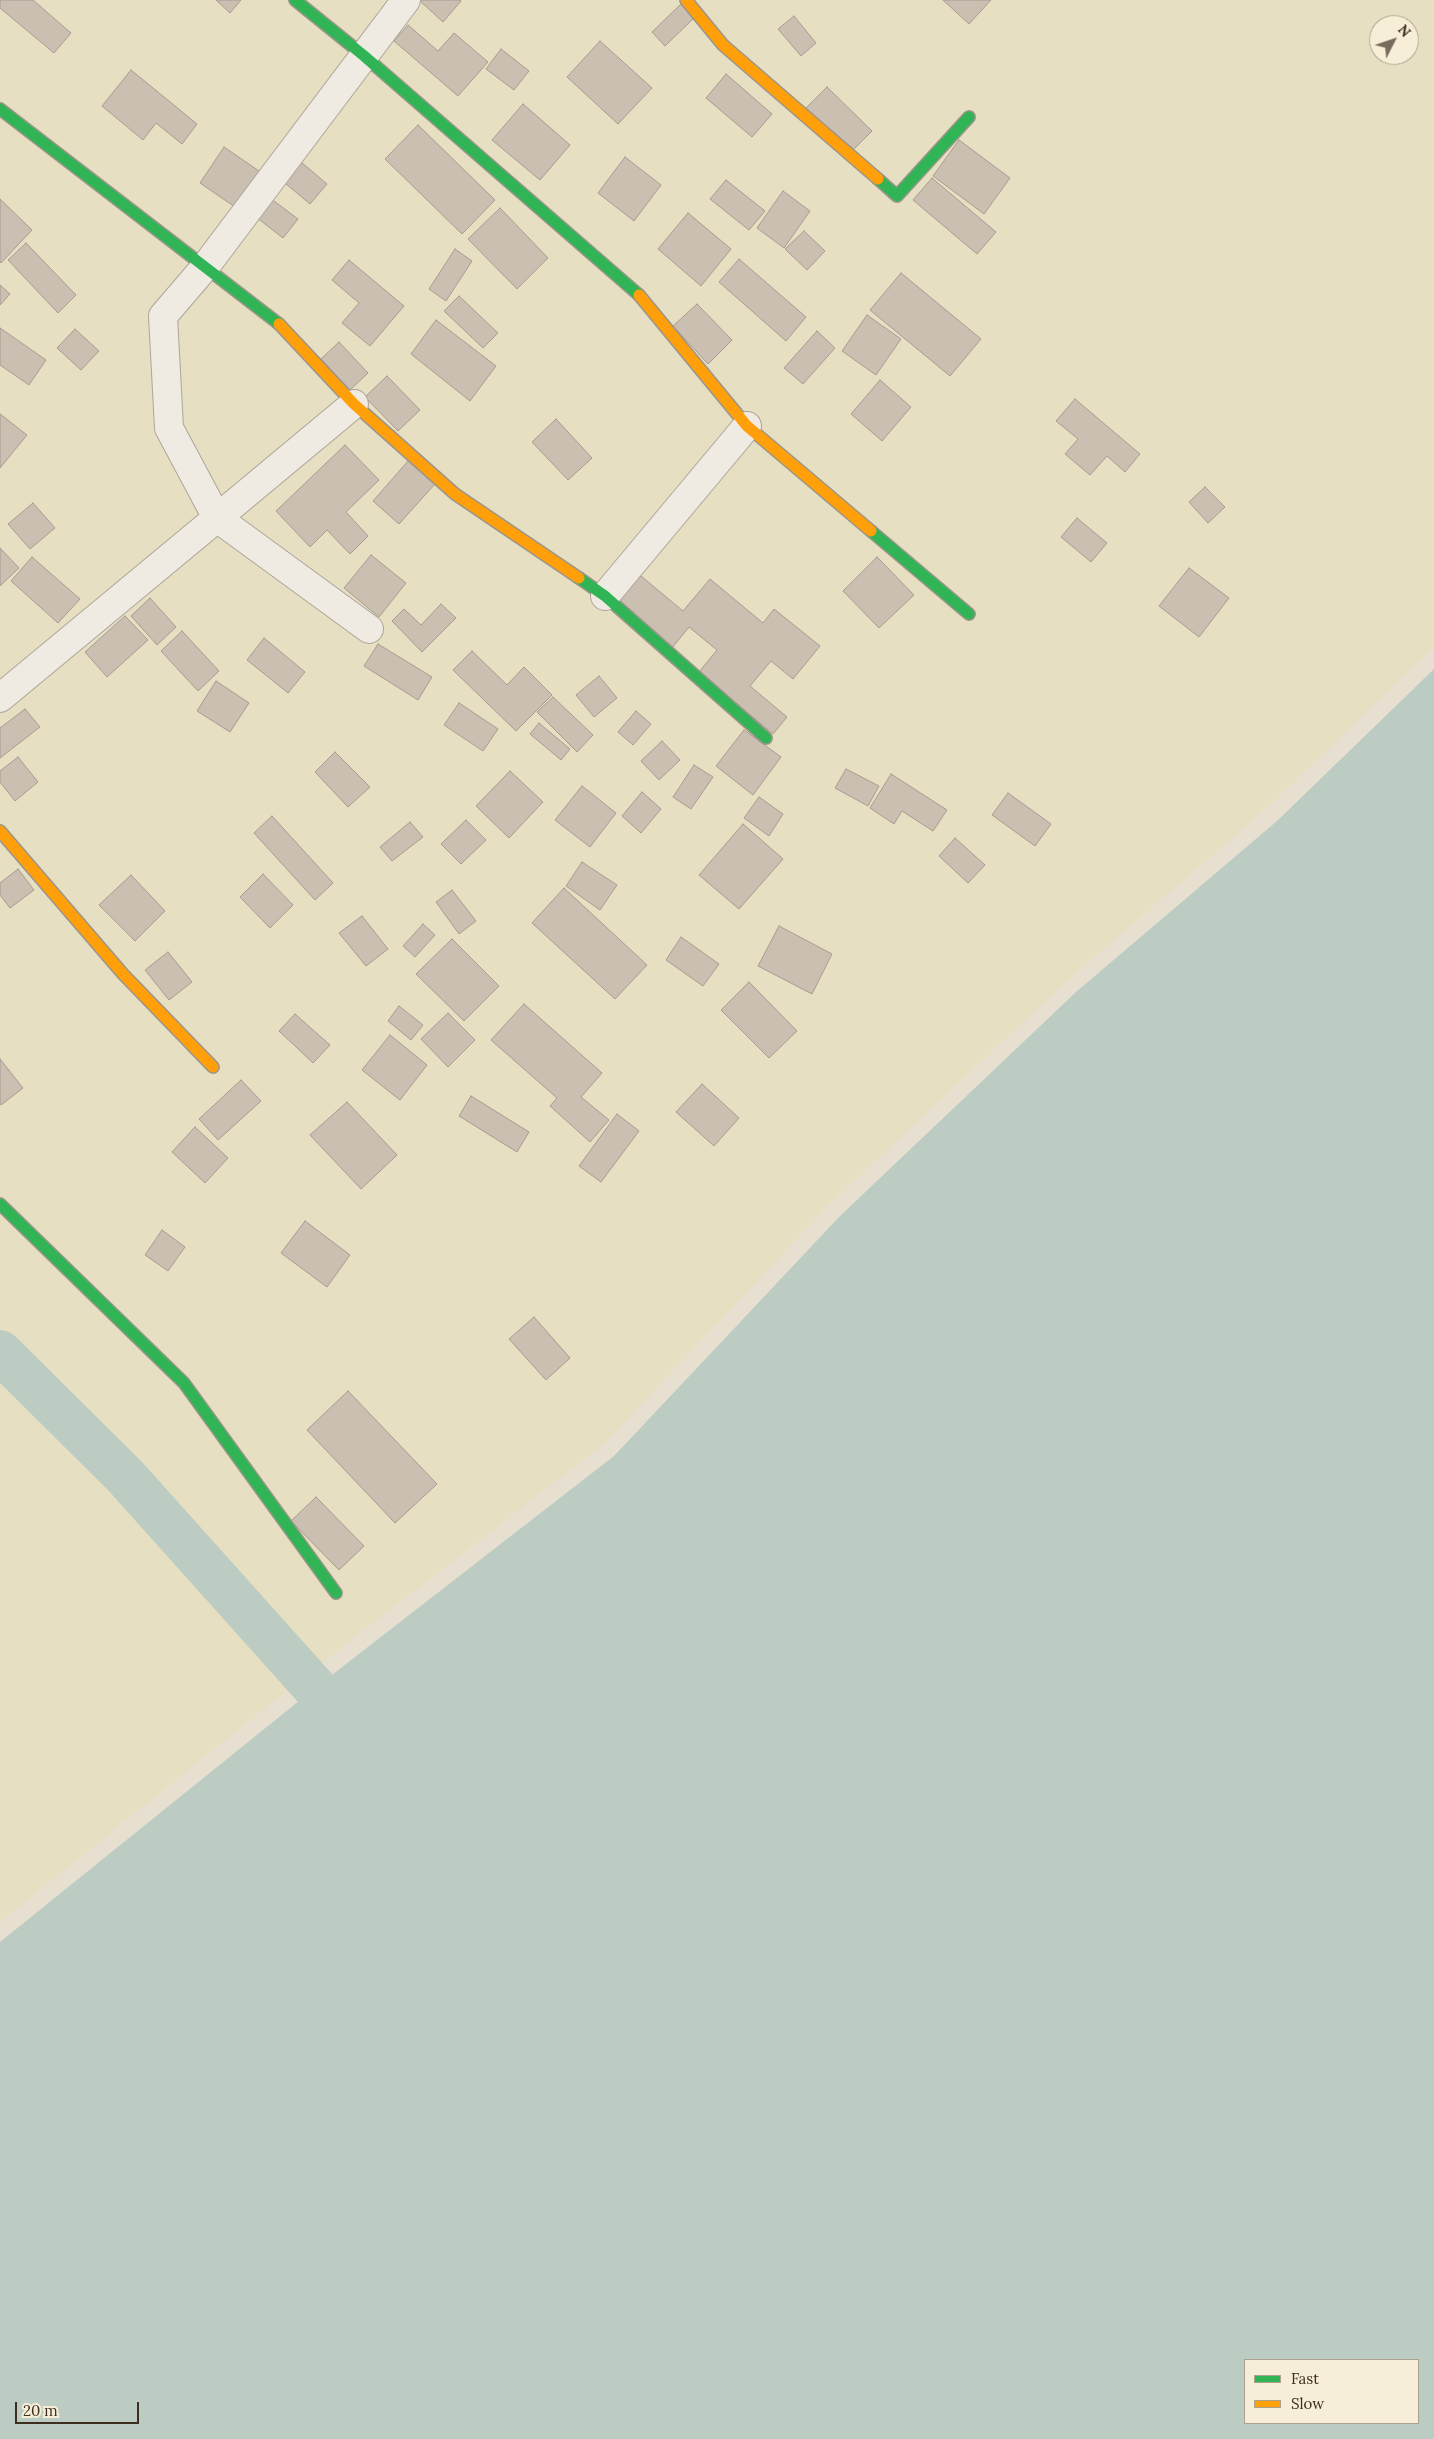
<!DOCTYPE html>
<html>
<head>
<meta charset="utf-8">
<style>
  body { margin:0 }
  #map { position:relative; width:1434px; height:2439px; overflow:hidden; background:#e7e0d1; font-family:Lora,serif }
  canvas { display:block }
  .legend { position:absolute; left:1244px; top:2359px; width:175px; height:65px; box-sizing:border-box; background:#f7eed8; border:1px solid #ada18e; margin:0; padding:6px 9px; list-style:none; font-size:15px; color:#3d2e20 }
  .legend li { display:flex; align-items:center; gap:10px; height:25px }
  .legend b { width:25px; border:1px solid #ada18e }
  .north { position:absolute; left:1369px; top:15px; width:50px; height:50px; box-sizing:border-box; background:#f7eed8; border:1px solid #ada18e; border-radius:50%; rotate:49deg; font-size:14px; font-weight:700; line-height:20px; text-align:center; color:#3d2e20 }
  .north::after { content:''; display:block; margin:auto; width:18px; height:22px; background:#786c5e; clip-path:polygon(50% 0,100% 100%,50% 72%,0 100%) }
  .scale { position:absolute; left:15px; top:2402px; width:124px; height:22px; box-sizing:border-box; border:2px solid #3d2e20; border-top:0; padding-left:6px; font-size:15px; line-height:18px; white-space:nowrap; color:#3d2e20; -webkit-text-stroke:4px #f7eed8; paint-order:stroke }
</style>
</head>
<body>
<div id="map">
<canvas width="1434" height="2439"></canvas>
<ul class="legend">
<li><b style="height:6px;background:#30b455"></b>Fast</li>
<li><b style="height:6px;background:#ff9f0a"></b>Slow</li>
</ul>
<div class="north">N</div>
<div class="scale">20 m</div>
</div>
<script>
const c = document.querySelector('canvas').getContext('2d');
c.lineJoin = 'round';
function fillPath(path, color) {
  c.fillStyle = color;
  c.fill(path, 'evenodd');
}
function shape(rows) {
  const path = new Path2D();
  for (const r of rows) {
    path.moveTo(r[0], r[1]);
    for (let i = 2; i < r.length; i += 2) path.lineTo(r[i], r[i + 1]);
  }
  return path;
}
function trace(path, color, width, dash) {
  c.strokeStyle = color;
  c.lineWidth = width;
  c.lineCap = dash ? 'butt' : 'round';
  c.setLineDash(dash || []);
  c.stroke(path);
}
fillPath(shape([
  [0,0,1434,0,1434,647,1266,809,1067,981,829,1205,603,1445,305,1676,0,1922],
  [1379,25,1409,25,1409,55,1379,55]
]), '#e6dfc2');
fillPath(shape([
  [1434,669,1434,2439,0,2439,0,1942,315,1688,614,1456,840,1216,1076,992,1277,821],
  [1245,2360,1418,2360,1418,2423,1245,2423]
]), '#bcccc2');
trace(shape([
  [0,1352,125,1476,315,1688]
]), '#bcccc2', 44);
const building = shape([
  [0,0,33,0,71,33,54,53,0,8,0,0],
  [216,0,241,0,230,13,216,0],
  [419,0,460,0,461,1,443,22,419,0],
  [943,0,991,0,969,24,943,0],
  [681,4,694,18,665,46,652,32,681,4],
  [794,16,816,43,801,56,778,29,794,16],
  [408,25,438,51,454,33,488,62,458,96,394,41,408,25],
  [600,41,652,88,618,124,567,77,600,41],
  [501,49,529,71,514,90,486,69,501,49],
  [131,70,197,124,182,144,156,123,143,140,102,106,131,70],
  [726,74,772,114,752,137,706,98,726,74],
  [827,87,872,131,851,152,806,108,827,87],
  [523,104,570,145,540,180,492,140,523,104],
  [418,125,495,200,462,234,385,159,418,125],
  [959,140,1010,178,984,214,933,176,959,140],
  [224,147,262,173,238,209,200,183,224,147],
  [625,157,661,185,634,221,598,193,625,157],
  [301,162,327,184,310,204,285,183,301,162],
  [932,178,996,232,977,254,913,200,932,178],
  [726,180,765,211,749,230,710,199,726,180],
  [783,191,810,211,784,248,757,228,783,191],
  [270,198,298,219,283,238,256,217,270,198],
  [0,199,32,230,1,263,0,262,0,199],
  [500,208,548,258,517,289,468,239,500,208],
  [688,213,731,249,701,286,658,249,688,213],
  [804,231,825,251,807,270,785,249,804,231],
  [26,243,76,295,58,313,8,260,26,243],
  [455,249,472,261,446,301,429,289,455,249],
  [739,259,806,317,786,341,719,282,739,259],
  [349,260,404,306,370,346,342,323,359,303,332,280,349,260],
  [901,273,981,339,950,376,870,310,901,273],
  [0,285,10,294,0,305,0,285],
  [459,296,498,333,483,348,444,311,459,296],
  [697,304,732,340,708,364,673,326,697,304],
  [867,315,901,339,876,375,842,351,867,315],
  [436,320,496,366,470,401,411,354,436,320],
  [0,328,46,360,29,385,0,365,0,328],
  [75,329,99,351,81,370,57,348,75,329],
  [817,331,835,348,803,384,784,368,817,331],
  [339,342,368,373,350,390,321,359,339,342],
  [387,376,420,410,398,431,365,397,387,376],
  [880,380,911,407,882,441,851,414,880,380],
  [1075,399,1140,454,1125,472,1107,456,1090,475,1065,454,1078,439,1056,421,1075,399],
  [0,414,27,435,0,468,0,414],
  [556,419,592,458,568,480,532,442,556,419],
  [345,445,379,480,346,512,368,536,350,554,327,530,310,547,276,511,345,445],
  [409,460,435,484,399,524,373,501,409,460],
  [1205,487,1225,507,1208,523,1189,502,1205,487],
  [33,503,55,528,30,549,8,524,33,503],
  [1077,518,1107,543,1091,562,1061,537,1077,518],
  [0,548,19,568,0,586,0,548],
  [371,555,406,583,379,617,344,588,371,555],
  [32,557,80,599,58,623,11,581,32,557],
  [877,557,914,595,879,628,843,591,877,557],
  [1189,568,1229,598,1199,637,1159,606,1189,568],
  [635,571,683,611,710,579,763,623,774,609,820,646,793,679,771,661,750,686,787,717,773,734,699,672,717,650,689,627,672,648,612,599,635,571],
  [150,598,176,627,157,645,131,616,150,598],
  [441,604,456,618,422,652,392,621,404,609,421,625,441,604],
  [125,616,148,640,107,677,85,652,125,616],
  [182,631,219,671,198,691,161,651,182,631],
  [264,638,305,672,288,693,247,660,264,638],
  [378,644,432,677,418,700,364,666,378,644],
  [472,651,507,685,524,667,552,695,516,731,453,670,472,651],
  [599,676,617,698,594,717,576,695,599,676],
  [216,681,249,703,230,732,197,711,216,681],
  [553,697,593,735,577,752,537,712,553,697],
  [459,703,498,729,483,751,444,725,459,703],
  [25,709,40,727,0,758,0,728,25,709],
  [636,711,651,724,633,745,618,732,636,711],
  [539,723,570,749,561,760,530,734,539,723],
  [744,730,781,757,753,795,716,766,744,730],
  [662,741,680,760,659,780,641,761,662,741],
  [335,752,370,787,348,807,315,772,335,752],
  [18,757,38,782,15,801,0,782,0,771,18,757],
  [694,765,713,777,691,809,673,797,694,765],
  [846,769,879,786,868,806,835,788,846,769],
  [510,771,543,802,509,838,476,806,510,771],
  [891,774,947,810,933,831,902,811,894,824,870,808,891,774],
  [582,786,616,813,590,847,555,820,582,786],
  [642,792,661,809,641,833,622,816,642,792],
  [1008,793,1051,824,1035,846,992,815,1008,793],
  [759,797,783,814,769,836,744,818,759,797],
  [272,816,333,883,315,900,254,833,272,816],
  [466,820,486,840,461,864,441,844,466,820],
  [410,822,423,837,392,861,380,847,410,822],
  [743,824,783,859,739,909,699,875,743,824],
  [955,838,985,865,968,883,939,856,955,838],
  [582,862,617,885,600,910,566,886,582,862],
  [18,869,34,890,10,908,0,895,0,883,18,869],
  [263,874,293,905,270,928,240,897,263,874],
  [131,875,165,911,135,941,99,905,131,875],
  [564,888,647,965,615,999,532,923,564,888],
  [452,890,476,921,459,934,436,902,452,890],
  [362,916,388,949,366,966,339,933,362,916],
  [423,924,435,935,415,957,403,946,423,924],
  [779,926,832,954,812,994,758,966,779,926],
  [681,937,719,964,703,986,666,960,681,937],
  [452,939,499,986,464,1021,416,974,452,939],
  [168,952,192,982,169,1000,145,970,168,952],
  [749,982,797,1031,769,1058,721,1010,749,982],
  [524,1004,602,1073,581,1097,609,1120,590,1142,550,1106,557,1098,491,1040,524,1004],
  [399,1006,423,1025,411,1040,388,1021,399,1006],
  [448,1013,475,1040,448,1067,421,1039,448,1013],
  [295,1014,330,1045,313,1063,279,1031,295,1014],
  [390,1035,427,1065,400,1100,362,1070,390,1035],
  [0,1059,23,1088,1,1105,0,1103,0,1059],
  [241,1080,261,1101,218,1140,199,1119,241,1080],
  [702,1084,739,1118,714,1146,676,1112,702,1084],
  [471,1096,529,1132,517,1152,459,1116,471,1096],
  [347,1102,397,1155,361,1189,310,1135,347,1102],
  [617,1114,639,1131,601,1182,579,1166,617,1114],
  [195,1127,228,1158,205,1183,172,1152,195,1127],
  [305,1221,350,1255,327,1287,281,1253,305,1221],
  [162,1230,185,1247,168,1271,145,1255,162,1230],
  [534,1317,570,1358,546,1380,509,1339,534,1317],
  [348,1391,437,1484,395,1523,307,1430,348,1391],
  [316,1497,364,1546,339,1570,291,1521,316,1497]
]);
fillPath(building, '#cbbfb2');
trace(building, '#a89c90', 1);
const street = shape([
  [354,404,217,518,369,629],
  [605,596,747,426],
  [0,698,217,518,169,428,163,316,205,267,406,0]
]);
const fast = shape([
  [295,0,363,55,639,295],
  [0,109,279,324],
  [878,179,897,196,969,117],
  [871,531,969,614],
  [579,578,605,596,766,738],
  [0,1204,184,1383,336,1593]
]);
const slow = shape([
  [686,0,723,45,878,179],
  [639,295,747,426,871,531],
  [279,324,354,404,455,494,579,578],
  [0,831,123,974,213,1067]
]);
trace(street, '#ada599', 30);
trace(fast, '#9c958a', 14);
trace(slow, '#9c958a', 14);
trace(street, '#efebe3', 28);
trace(fast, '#30b455', 11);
trace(slow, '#ff9f0a', 11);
</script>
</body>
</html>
